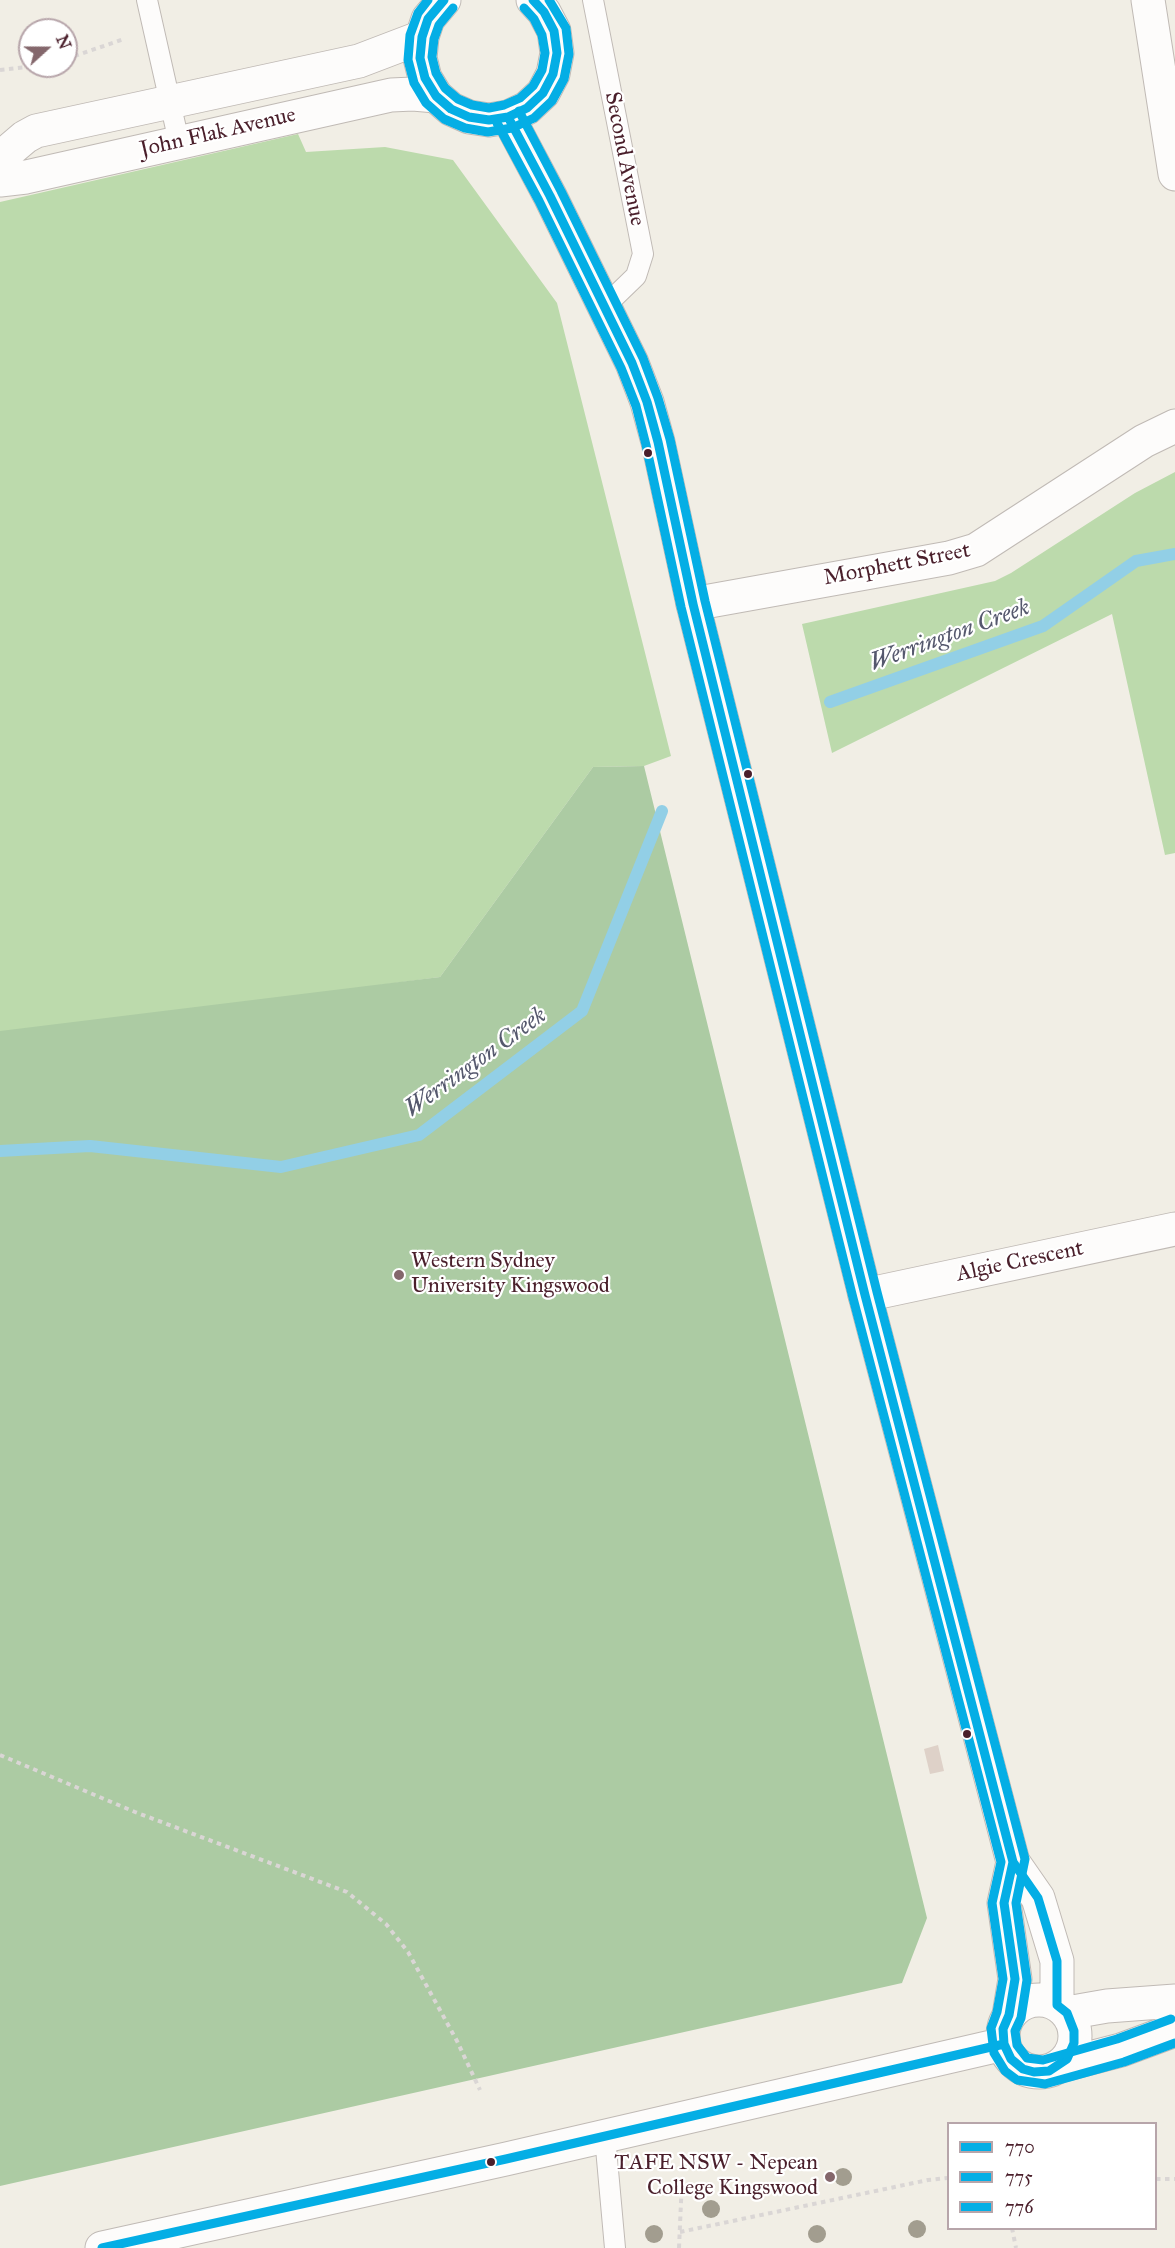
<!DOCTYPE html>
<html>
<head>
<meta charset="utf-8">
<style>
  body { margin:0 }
  #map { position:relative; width:1175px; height:2248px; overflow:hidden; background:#f1eee5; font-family:"IM FELL Great Primer",serif }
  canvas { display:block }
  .legend { position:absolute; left:947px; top:2122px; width:210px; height:108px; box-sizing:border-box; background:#fff; border:2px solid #b7a5aa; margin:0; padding:8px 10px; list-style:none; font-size:18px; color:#4a1f2b }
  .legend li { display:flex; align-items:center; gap:12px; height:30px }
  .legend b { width:30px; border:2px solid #b7a5aa }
  .north { position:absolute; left:18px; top:18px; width:60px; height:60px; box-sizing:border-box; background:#fff; border:2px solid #b7a5aa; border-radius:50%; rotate:69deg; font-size:16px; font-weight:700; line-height:24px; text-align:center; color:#4a1f2b }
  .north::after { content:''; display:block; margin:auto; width:21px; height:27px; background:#84676c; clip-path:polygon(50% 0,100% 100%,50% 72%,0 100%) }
</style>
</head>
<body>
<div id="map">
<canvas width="1175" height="2248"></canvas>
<ul class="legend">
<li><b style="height:8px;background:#04aee5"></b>770</li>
<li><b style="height:8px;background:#04aee5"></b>775</li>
<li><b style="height:8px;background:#04aee5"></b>776</li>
</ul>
<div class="north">N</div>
</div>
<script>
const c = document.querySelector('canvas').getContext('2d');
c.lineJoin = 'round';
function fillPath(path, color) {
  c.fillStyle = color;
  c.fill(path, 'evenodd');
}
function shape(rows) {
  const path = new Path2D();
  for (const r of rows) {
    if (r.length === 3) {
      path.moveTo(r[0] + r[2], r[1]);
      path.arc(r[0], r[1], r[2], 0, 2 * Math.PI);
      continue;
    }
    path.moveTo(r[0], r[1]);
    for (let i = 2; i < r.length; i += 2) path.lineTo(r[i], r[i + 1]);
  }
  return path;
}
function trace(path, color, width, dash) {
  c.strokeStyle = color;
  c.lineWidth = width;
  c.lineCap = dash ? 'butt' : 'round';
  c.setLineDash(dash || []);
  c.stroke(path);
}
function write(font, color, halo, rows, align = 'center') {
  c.font = font + ' "IM FELL Great Primer",serif';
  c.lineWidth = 4.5;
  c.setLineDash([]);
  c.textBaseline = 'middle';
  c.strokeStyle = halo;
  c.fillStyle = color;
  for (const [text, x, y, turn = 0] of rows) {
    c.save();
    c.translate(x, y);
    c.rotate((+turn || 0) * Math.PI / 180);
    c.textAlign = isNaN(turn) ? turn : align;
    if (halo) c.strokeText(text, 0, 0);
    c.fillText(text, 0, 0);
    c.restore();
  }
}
fillPath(shape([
  [298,134,306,152,385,147,453,160,557,303,671,756,644,766,593,767,440,977,0,1036,0,202],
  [1175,472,1175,853,1165,855,1112,614,832,753,802,624,995,581,1011,573,1135,493]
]), '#bcdaac');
fillPath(shape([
  [644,766,927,1918,902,1983,0,2186,0,1031,440,977,593,767]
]), '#accba3');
trace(shape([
  [830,702,1043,626,1136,561,1175,554],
  [0,1151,90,1146,281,1167,419,1135,582,1011,662,811]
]), '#92cfe6', 12);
fillPath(shape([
  [938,1745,944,1771,930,1774,924,1749]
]), '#ded1c8');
const service = shape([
  [147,0,179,142],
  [593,0,643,254,636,276,605,306],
  [605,2137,615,2248]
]);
const minor = shape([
  [1148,0,1175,174],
  [0,158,25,137,36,131,359,61,422,37],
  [0,180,26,177,391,95,413,94,436,96],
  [693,604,949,558,976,550,1144,441,1175,426],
  [865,1295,1175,1229]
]);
const tertiary = shape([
  [444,0,428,19,422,37,420,58,425,78,436,96,451,109,469,117,489,120,508,117,527,108,543,93,553,74,557,53,554,31,544,12,533,0],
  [508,117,550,196,632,363,647,402,658,442,693,604,865,1295,1013,1862,1038,1898,1057,1961,1057,2005],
  [1039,2036,36],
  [1067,2013,1107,2006,1175,2001],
  [1009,2015,1015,1979,1004,1903,1013,1862],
  [1059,2066,1121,2050,1175,2030],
  [102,2248,506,2159,1004,2044]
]);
trace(service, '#c0bab5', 22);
trace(minor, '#c0bab5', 35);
trace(tertiary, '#c0bab5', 35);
trace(shape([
  [66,59,124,39],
  [0,70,37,66],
  [0,1755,135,1812,347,1892,386,1924,408,1952,457,2041,480,2090],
  [1156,2179,1175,2179],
  [1012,2228,1016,2248],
  [680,2232,928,2180,948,2178],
  [679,2248,682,2179]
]), '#dad6d5', 4, [4.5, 4.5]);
trace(service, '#fdfcfb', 20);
trace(minor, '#fdfcfb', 33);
trace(tertiary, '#fdfcfb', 33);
trace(shape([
  [444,0,428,19,422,37,420,58,425,78,436,96,451,109,469,117,489,120,508,117,527,108,543,93,553,74,557,53,554,31,544,12,533,0],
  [508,117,550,196],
  [550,196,632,363],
  [550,196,632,363],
  [632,363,647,402,658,442],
  [658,442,693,604],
  [658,442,693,604],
  [693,604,865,1295,1013,1862],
  [1013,1862,1038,1898,1057,1961,1057,2005,1067,2013,1074,2031,1074,2043,1067,2059,1049,2071,1034,2072,1023,2069,1011,2059,1004,2044,1003,2029,1009,2015,1015,1979,1004,1903,1013,1862],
  [102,2248,506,2159,1004,2044]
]), '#04aee5', 9);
trace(shape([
  [428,0,418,13,410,35,408,60,414,83,426,103,444,119,465,128,488,132,512,128,534,118,552,101,564,79,569,54,566,28,549,0],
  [497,123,539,201,621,368,636,406,646,445,681,607,853,1298,1001,1862,992,1903,1003,1979,997,2012,991,2028,994,2053,1005,2071,1017,2080,1045,2084,1124,2062,1175,2043]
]), '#04aee5', 9);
trace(shape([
  [453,8,439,25,434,39,432,57,436,73,445,88,458,99,472,105,489,108,504,105,520,98,533,86,542,70,545,53,542,35,534,19,524,8],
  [519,111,561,191,643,358,658,398,670,439,705,601,877,1292,1025,1859,1016,1903,1027,1980,1021,2018,1015,2031,1017,2045,1027,2058,1043,2060,1117,2039,1171,2019]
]), '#04aee5', 9);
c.fillStyle = '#a29d8f';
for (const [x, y] of [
  [843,2177],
  [711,2209],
  [917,2229],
  [654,2234],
  [817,2234]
]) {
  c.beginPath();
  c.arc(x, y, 9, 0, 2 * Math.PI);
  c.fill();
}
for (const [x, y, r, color] of [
  [648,453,5,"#4a1f2b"],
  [748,774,5,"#4a1f2b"],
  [399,1275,6,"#84676c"],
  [967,1734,5,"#4a1f2b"],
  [491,2162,5,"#4a1f2b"],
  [830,2177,6,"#84676c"]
]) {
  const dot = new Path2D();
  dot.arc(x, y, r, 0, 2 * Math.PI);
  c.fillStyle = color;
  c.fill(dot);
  trace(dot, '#fff', 2);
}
write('22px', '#4a1f2b', '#fff', [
  ["John Flak Avenue",218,133,-13],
  ["Second Avenue",624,159,79],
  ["Morphett Street",897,565,-11],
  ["Algie Crescent",1020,1262,-12]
]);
write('22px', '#4a1f2b', '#fff', [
  ["Western Sydney",411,1262],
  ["University Kingswood",411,1287],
  ["TAFE NSW - Nepean",818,2164,"right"],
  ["College Kingswood",818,2189,"right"]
], 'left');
write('italic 24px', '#55586d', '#fff', [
  ["Werrington Creek",950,636,-20],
  ["Werrington Creek",476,1063,-36]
]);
</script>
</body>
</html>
